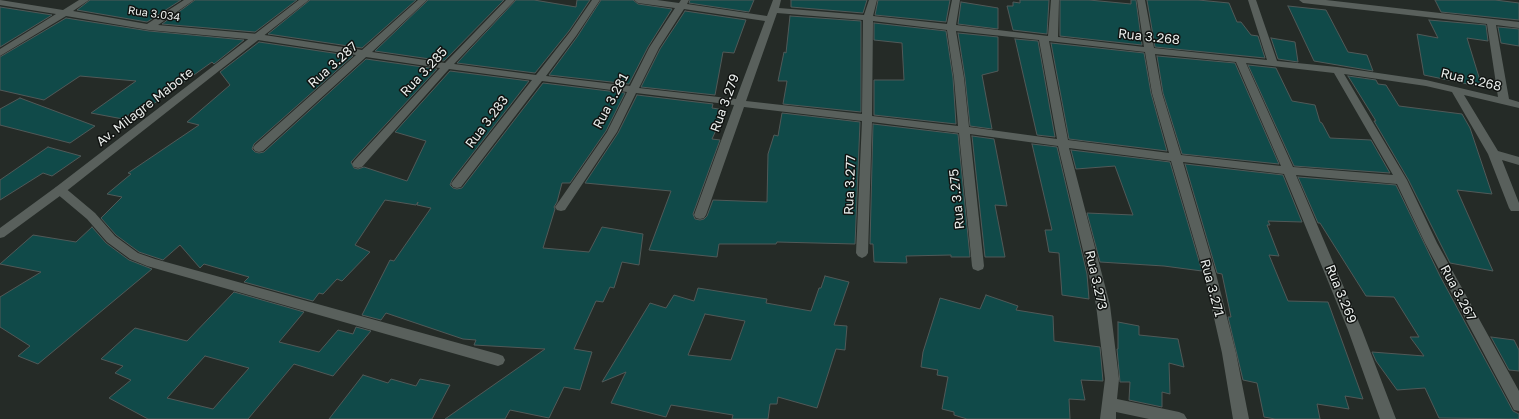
<!DOCTYPE html>
<html>
<head>
<meta charset="utf-8">
<style>
  body { margin:0 }
  canvas { display:block; background:#252b27 }
</style>
</head>
<body>
<canvas width="1519" height="419"></canvas>
<script>
const c = document.querySelector('canvas').getContext('2d');
c.lineJoin = 'round';
function fillPath(path, color) {
  c.fillStyle = color;
  c.fill(path, 'evenodd');
}
function shape(rows) {
  const path = new Path2D();
  for (const r of rows) {
    path.moveTo(r[0], r[1]);
    for (let i = 2; i < r.length; i += 2) path.lineTo(r[i], r[i + 1]);
  }
  return path;
}
function trace(path, color, width, dash) {
  c.strokeStyle = color;
  c.lineWidth = width;
  c.lineCap = dash ? 'butt' : 'round';
  c.setLineDash(dash || []);
  c.stroke(path);
}
function write(font, color, halo, rows, align = 'center') {
  c.font = font + ' "Golos Text",sans-serif';
  c.lineWidth = 3;
  c.setLineDash([]);
  c.textBaseline = 'middle';
  c.strokeStyle = halo;
  c.fillStyle = color;
  for (const [text, x, y, turn = 0] of rows) {
    c.save();
    c.translate(x, y);
    c.rotate((+turn || 0) * Math.PI / 180);
    c.textAlign = isNaN(turn) ? turn : align;
    if (halo) c.strokeText(text, 0, 0);
    c.fillText(text, 0, 0);
    c.restore();
  }
}
const building = shape([
  [90,0,181,0,147,22,77,10,90,0],
  [195,0,297,0,255,32,162,24,195,0],
  [310,0,416,0,362,48,268,34,310,0],
  [428,0,504,0,444,61,375,51,428,0],
  [516,0,534,0,576,7,577,0,590,0,569,31,535,73,457,63,516,0],
  [601,0,633,0,638,4,672,9,648,47,629,84,549,75,577,37,601,0],
  [690,0,754,0,749,12,689,3,690,0],
  [791,0,867,0,863,13,791,7,791,0],
  [878,0,950,0,946,22,875,15,878,0],
  [1020,0,1049,0,1047,34,1013,30,1007,6,1013,6,1013,2,1020,3,1020,0],
  [1060,0,1089,0,1131,4,1131,0,1136,0,1142,45,1060,36,1060,0],
  [1147,0,1198,0,1229,3,1237,22,1241,22,1251,35,1258,36,1265,58,1155,47,1147,0],
  [1435,0,1495,0,1519,3,1519,20,1441,12,1435,0],
  [961,2,998,8,998,29,958,24,961,2],
  [1288,6,1326,10,1348,52,1367,55,1373,71,1314,61,1288,6],
  [0,7,52,15,0,47,0,7],
  [685,11,746,20,734,53,723,52,715,95,641,87,660,49,685,11],
  [790,16,861,21,861,112,783,104,787,81,778,81,784,52,786,53,790,16],
  [66,18,149,31,244,40,214,64,212,62,152,105,144,104,123,119,91,113,136,81,80,76,44,100,0,90,0,57,66,18],
  [1429,20,1486,25,1488,41,1467,38,1482,87,1424,75,1417,34,1438,38,1429,20],
  [874,23,946,31,953,78,956,124,874,115,874,80,904,80,902,43,874,40,874,23],
  [1498,27,1519,29,1519,46,1501,43,1498,27],
  [958,33,998,37,998,71,982,75,992,129,970,126,965,78,958,33],
  [1271,38,1295,42,1298,62,1278,59,1271,38],
  [1015,39,1038,41,1055,137,1037,135,1015,39],
  [259,42,353,56,254,144,252,149,255,152,259,153,264,152,366,59,437,69,351,162,354,168,358,169,364,167,407,181,426,141,395,132,450,71,529,81,452,180,450,185,453,188,457,189,462,188,543,83,625,93,606,131,570,183,562,183,557,202,554,207,555,209,543,248,589,252,602,227,643,234,639,265,622,262,614,288,610,287,603,302,596,301,574,349,592,352,580,390,564,387,549,418,510,410,505,419,445,419,545,349,474,345,476,340,463,339,386,313,381,320,362,315,390,260,394,261,431,208,417,205,418,202,416,205,385,200,355,245,370,252,342,281,337,279,323,294,319,293,313,301,244,282,249,277,204,264,200,268,180,245,163,260,139,252,116,235,101,218,122,197,107,194,131,174,128,173,199,125,187,122,230,85,220,72,259,42],
  [1051,43,1144,53,1151,93,1167,151,1069,139,1051,43],
  [1157,56,1235,63,1279,164,1182,154,1163,93,1157,56],
  [1248,65,1276,68,1292,101,1315,105,1320,122,1322,123,1330,138,1371,140,1390,173,1294,166,1248,65],
  [1348,76,1376,80,1378,84,1386,85,1399,106,1462,114,1470,128,1492,194,1457,190,1493,271,1450,263,1408,179,1374,121,1376,121,1348,76],
  [637,95,713,104,712,108,725,110,712,139,720,140,693,214,695,219,700,220,704,219,707,216,713,200,767,202,768,154,774,135,778,136,782,113,860,122,855,244,777,242,776,244,719,244,717,257,649,250,671,191,585,183,618,133,637,95],
  [20,98,95,126,70,143,0,125,0,109,20,98],
  [873,124,958,134,970,257,951,257,951,255,906,256,907,263,874,262,873,244,870,244,873,124],
  [972,136,994,139,1007,206,995,205,1005,257,985,257,972,136],
  [1032,144,1057,147,1087,274,1089,299,1062,295,1059,253,1049,252,1045,230,1052,230,1032,144],
  [48,147,81,156,52,176,43,173,0,200,0,180,48,147],
  [1071,150,1170,162,1202,271,1164,266,1100,262,1087,213,1133,215,1115,166,1076,169,1071,150],
  [1185,164,1283,175,1302,222,1268,221,1270,225,1267,225,1279,256,1269,255,1288,301,1328,302,1363,399,1345,396,1349,409,1317,404,1320,419,1275,419,1264,417,1257,383,1243,380,1228,317,1231,317,1222,274,1217,273,1185,164],
  [1298,177,1396,185,1440,276,1513,411,1519,414,1519,419,1439,418,1425,388,1397,390,1376,361,1372,352,1424,356,1410,337,1419,337,1394,297,1366,296,1320,223,1318,223,1298,177],
  [92,227,106,243,129,260,152,269,38,364,18,356,30,346,0,327,0,297,41,272,0,264,33,235,76,242,92,227],
  [825,276,849,282,834,325,847,326,845,350,836,349,817,408,778,397,777,404,770,404,768,419,732,419,733,415,671,405,666,417,611,403,626,372,602,382,650,303,666,308,674,295,694,301,698,288,767,299,766,303,811,311,819,288,821,288,825,276],
  [705,314,745,321,731,360,688,355,705,314],
  [234,292,304,312,279,342,319,352,338,330,353,334,356,327,371,331,333,376,294,364,248,419,148,419,109,398,131,380,115,373,123,366,101,359,135,328,187,341,234,292],
  [205,356,249,368,213,409,167,398,205,356],
  [986,295,1018,306,1016,310,1053,316,1054,341,1100,347,1103,381,1081,380,1085,400,1069,399,1070,419,967,419,954,415,954,412,942,409,948,377,937,375,938,370,921,367,923,352,940,298,980,309,986,295],
  [1118,322,1139,326,1139,335,1178,339,1184,367,1169,363,1170,394,1162,392,1162,407,1129,400,1130,382,1120,382,1117,349,1118,349,1118,322],
  [1491,337,1514,340,1519,350,1519,371,1509,370,1491,337],
  [363,375,388,383,391,379,416,386,420,379,450,385,432,419,329,419,363,375]
]);
fillPath(building, '#104a49');
trace(building, '#505958', 1);
fillPath(shape([
  [0,0,63,10,79,0,89,0,73,11,147,24,184,0,194,0,158,25,258,34,362,50,418,0,427,0,372,52,445,63,506,0,515,0,454,64,536,75,570,32,592,0,600,0,576,36,546,76,630,86,649,48,675,8,638,3,634,0,657,0,679,3,681,0,689,0,687,4,767,16,773,0,781,0,779,8,864,15,869,0,877,0,873,16,947,24,952,0,960,0,956,25,1048,36,1051,0,1059,0,1058,37,1144,47,1137,0,1145,0,1154,48,1267,60,1248,0,1256,0,1277,61,1337,67,1426,80,1498,97,1487,24,1303,3,1299,0,1326,0,1519,22,1519,28,1496,25,1509,99,1519,102,1519,108,1464,95,1498,151,1519,157,1519,165,1502,160,1519,203,1519,211,1511,211,1509,208,1488,154,1452,92,1426,86,1344,74,1407,180,1437,243,1519,391,1519,411,1514,410,1425,243,1397,184,1296,175,1362,330,1396,419,1380,419,1348,330,1284,174,1183,162,1216,274,1236,353,1249,419,1233,419,1222,353,1204,274,1171,161,1069,148,1110,305,1119,379,1117,399,1179,412,1184,414,1187,419,1149,419,1116,412,1116,419,1100,419,1105,379,1096,305,1058,146,970,134,984,266,983,269,978,271,973,269,972,266,959,133,872,122,868,253,866,256,862,258,858,256,856,253,862,121,744,107,706,215,704,218,700,219,696,218,694,215,734,105,636,93,617,132,565,210,561,211,557,210,555,207,607,132,627,92,542,81,461,187,457,188,453,187,451,184,453,181,532,80,449,69,362,167,358,168,354,167,352,164,354,161,440,68,366,57,263,151,259,152,255,151,253,148,255,145,356,55,258,40,149,30,66,16,0,56,0,49,56,14,0,5,0,0],
  [684,9,765,21,736,99,639,88,659,48,684,9],
  [777,13,863,20,862,114,746,101,777,13],
  [873,21,947,30,954,78,958,126,872,116,873,21],
  [956,31,1039,40,1057,139,969,127,964,78,956,31],
  [1049,41,1145,52,1152,93,1169,153,1068,140,1049,41],
  [1155,54,1236,62,1281,166,1181,155,1162,93,1155,54],
  [1246,63,1334,73,1393,175,1293,167,1246,63],
  [60,186,64,187,95,213,115,236,138,253,155,259,498,354,503,356,505,360,503,364,498,366,147,266,130,259,107,242,87,219,56,193,54,190,56,187,60,186]
]), '#59605c');
fillPath(shape([
  [299,0,309,0,64,193,4,237,0,238,0,228,56,187,299,0]
]), '#59605c');
write('11px', '#e9edeb', '#101311', [
  ["Rua 3.034",154,14,8]
]);
write('13px', '#e9edeb', '#101311', [
  ["Rua 3.268",1149,37,6],
  ["Rua 3.287",333,65,-42],
  ["Rua 3.285",424,72,-47],
  ["Rua 3.268",1471,80,13],
  ["Rua 3.281",611,101,-62],
  ["Rua 3.279",725,103,-70],
  ["Av. Milagre Mabote",145,107,-38],
  ["Rua 3.283",487,122,-53],
  ["Rua 3.277",850,185,-88],
  ["Rua 3.275",957,199,-96],
  ["Rua 3.273",1096,280,77],
  ["Rua 3.271",1212,288,75],
  ["Rua 3.267",1458,293,62],
  ["Rua 3.269",1341,294,68]
]);
</script>
</body>
</html>
